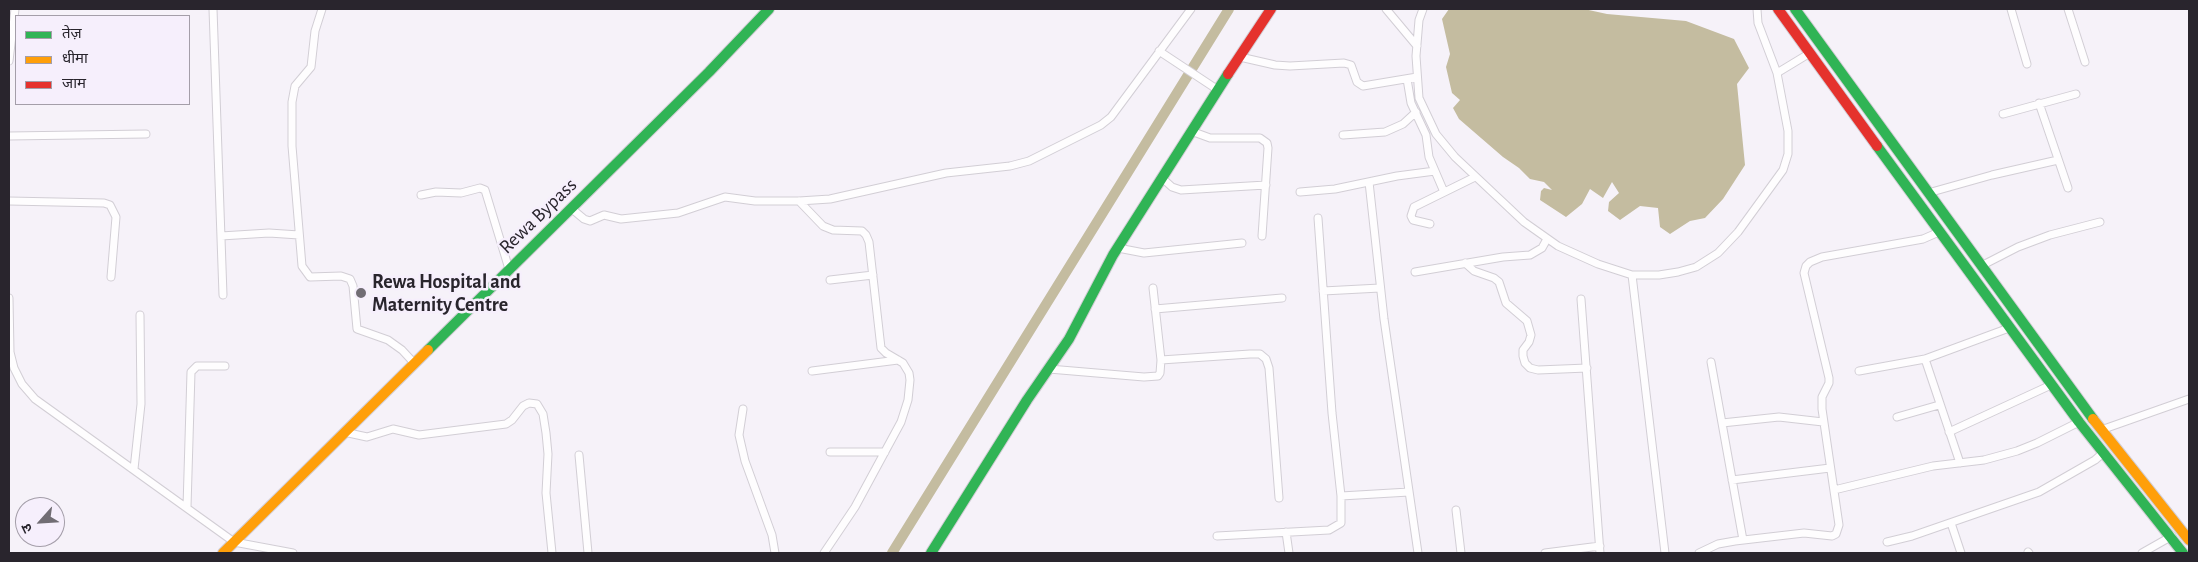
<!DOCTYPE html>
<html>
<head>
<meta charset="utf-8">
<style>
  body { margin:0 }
  #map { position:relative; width:2198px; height:562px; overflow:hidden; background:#f6f2f9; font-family:"Alegreya Sans","Noto Sans Devanagari",sans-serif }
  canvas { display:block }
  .frame { position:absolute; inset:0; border:10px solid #29252d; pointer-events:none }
  .legend { position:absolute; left:15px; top:15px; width:175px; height:90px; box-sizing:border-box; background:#f6effc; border:1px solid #a49ea9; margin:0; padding:6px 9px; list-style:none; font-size:15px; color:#29252d }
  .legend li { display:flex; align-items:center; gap:10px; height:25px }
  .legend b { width:25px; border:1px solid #a49ea9 }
  .north { position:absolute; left:15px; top:497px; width:50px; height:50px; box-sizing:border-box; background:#f6effc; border:1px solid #a49ea9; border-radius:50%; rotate:244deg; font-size:14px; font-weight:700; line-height:20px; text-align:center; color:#29252d }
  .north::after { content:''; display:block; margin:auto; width:18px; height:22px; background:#716d74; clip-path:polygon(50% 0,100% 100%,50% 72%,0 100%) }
</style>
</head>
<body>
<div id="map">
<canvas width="2198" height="562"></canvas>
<div class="frame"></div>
<ul class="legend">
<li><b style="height:6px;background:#30b455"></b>तेज़</li>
<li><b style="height:6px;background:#ff9f0a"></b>धीमा</li>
<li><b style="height:6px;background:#e5322d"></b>जाम</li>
</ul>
<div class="north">उ</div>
</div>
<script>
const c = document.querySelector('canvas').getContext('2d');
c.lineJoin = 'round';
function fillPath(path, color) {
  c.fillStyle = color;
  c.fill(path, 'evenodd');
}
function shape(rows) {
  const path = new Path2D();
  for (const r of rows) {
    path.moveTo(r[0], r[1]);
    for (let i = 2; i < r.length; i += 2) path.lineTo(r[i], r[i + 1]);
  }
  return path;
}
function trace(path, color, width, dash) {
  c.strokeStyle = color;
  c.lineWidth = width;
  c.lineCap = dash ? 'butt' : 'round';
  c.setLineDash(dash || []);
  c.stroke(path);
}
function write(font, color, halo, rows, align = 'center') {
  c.font = font + ' "Alegreya Sans",sans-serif';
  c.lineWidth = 5;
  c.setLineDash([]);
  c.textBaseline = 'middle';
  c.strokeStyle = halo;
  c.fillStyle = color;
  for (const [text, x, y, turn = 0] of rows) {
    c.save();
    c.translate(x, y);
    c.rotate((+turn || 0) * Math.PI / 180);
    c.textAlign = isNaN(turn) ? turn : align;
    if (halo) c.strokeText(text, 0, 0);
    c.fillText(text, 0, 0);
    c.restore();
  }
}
fillPath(shape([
  [1449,9,1584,9,1607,14,1686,21,1734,39,1749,68,1737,84,1745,165,1723,199,1705,218,1690,221,1670,234,1660,227,1658,208,1640,206,1620,220,1608,211,1609,202,1619,193,1612,182,1603,198,1590,189,1582,204,1566,217,1540,200,1541,191,1544,188,1552,190,1544,182,1530,179,1519,168,1503,157,1459,119,1453,108,1460,100,1452,93,1446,67,1450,54,1442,19]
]), '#c4bca0');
trace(shape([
  [892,553,1229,9]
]), '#c4bca0', 10);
const street = shape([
  [213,9,223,295],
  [322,9,315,31,311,67,295,86,292,102,292,146,302,266,310,277,341,276,350,279,353,286,357,329,388,340,402,350,414,363],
  [1386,9,1417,46],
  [1423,9,1419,20,1416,56,1419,98,1436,134,1455,157,1524,222,1558,246,1598,264,1632,275,1659,275,1678,272,1696,267,1718,253,1738,232,1783,170,1788,154,1788,131,1777,73,1758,23,1757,9],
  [2011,9,2027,64],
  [2068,9,2085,62],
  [1159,51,1218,90],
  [1240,57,1275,65,1290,66,1344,63,1351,65,1357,82,1363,86,1417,77],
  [9,61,15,9],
  [1777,73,1810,53],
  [1407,79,1411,103,1426,135,1429,157,1444,192],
  [2039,103,2068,188],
  [2003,114,2076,94],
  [1191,131,1210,138,1260,138,1267,143,1268,148,1262,236],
  [1343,135,1385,132,1403,124,1416,112],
  [9,136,146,134],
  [1161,177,1172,187,1181,190,1266,185],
  [1369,182,1384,319,1418,553],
  [1300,192,1335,189,1397,176,1435,171],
  [1928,193,1992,175,2058,160],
  [421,195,436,192,461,193,480,188,485,190,509,269],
  [9,201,104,203,110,205,116,217,111,277],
  [799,201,823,226,833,230,862,231,866,235,869,242,881,348,886,353,903,363,909,373,910,380,908,400,901,422,855,507,824,553],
  [572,209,584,219,590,221,604,215,621,219,678,213,725,197,755,201,799,201,830,199,946,173,1010,166,1029,161,1101,125,1111,117,1191,9],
  [1430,224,1413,220,1411,216,1414,207,1475,177],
  [221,236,269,233,299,235],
  [1118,248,1144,253,1242,243],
  [1465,263,1474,271,1494,278,1499,282,1506,303,1527,321,1531,335,1529,342,1523,350,1523,356,1525,363,1530,368,1538,370,1587,368],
  [1981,266,2018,247,2050,235,2100,222],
  [1415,272,1503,257,1530,255,1542,248,1547,239],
  [1632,275,1665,553],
  [830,280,873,275],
  [1323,291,1380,288],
  [9,298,10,352,14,368,22,384,35,399,234,542,293,553],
  [1581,299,1600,553],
  [1155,309,1282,298],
  [1925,359,1960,463],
  [1161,360,1250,354,1260,354,1266,359,1269,368,1279,498],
  [1711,362,1743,540],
  [1049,369,1144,377,1158,376,1160,373,1161,360,1153,288],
  [812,371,898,360],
  [1859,371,1925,359,2009,328],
  [743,409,739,435,745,461,772,535,775,553],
  [1897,417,1939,405],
  [1722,423,1779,417,1823,422],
  [2101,430,2189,399],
  [344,432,367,437,393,429,419,435,506,424,512,420,523,406,529,403,537,404,543,414,546,433,548,454,546,493,552,553],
  [1949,432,2051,385],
  [830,452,885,452],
  [579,455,588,553],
  [134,469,141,404,140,315],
  [1732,480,1830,468],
  [1834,490,1933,466,1984,460,2017,451,2037,443,2079,422],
  [1341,496,1409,492],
  [187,507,191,372,197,366,225,366],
  [1456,510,1461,553],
  [1951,523,1961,553],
  [1286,532,1289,553],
  [1217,536,1329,530,1341,523,1341,496,1332,413,1318,218],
  [1887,542,1912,536,2039,492,2095,460,2103,453],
  [2028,552,2029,553],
  [1545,553,1600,546],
  [1699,553,1718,544,1735,541,1804,533,1832,536,1836,534,1839,525,1822,409,1822,397,1829,383,1829,378,1804,273,1806,266,1810,262,1822,257,1923,239,1939,232],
  [2142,553,2172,536]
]);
const fast = shape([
  [1795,9,2093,419],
  [1877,146,2079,422,2183,553],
  [428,350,709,72,769,9],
  [931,553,1027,400,1069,339,1113,255,1228,74]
]);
const slow = shape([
  [2093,419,2189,540],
  [223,553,428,350]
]);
const jam = shape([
  [1778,9,1877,146],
  [1228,74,1271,9]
]);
trace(street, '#d2ced5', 9);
trace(fast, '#d2ced5', 12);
trace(slow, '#d2ced5', 12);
trace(jam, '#d2ced5', 12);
trace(street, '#fefdfe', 7);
trace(fast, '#30b455', 10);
trace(slow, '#ff9f0a', 10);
trace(jam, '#e5322d', 10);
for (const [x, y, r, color] of [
  [361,293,6,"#716d74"]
]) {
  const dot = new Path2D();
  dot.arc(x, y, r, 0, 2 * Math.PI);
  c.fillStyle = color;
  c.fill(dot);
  trace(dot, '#f6effc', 2);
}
write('20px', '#29252d', '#f6effc', [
  ["Rewa Bypass",538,216,-44]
]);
write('bold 20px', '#29252d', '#f6effc', [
  ["Rewa Hospital and",372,282],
  ["Maternity Centre",372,305]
], 'left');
</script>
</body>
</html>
